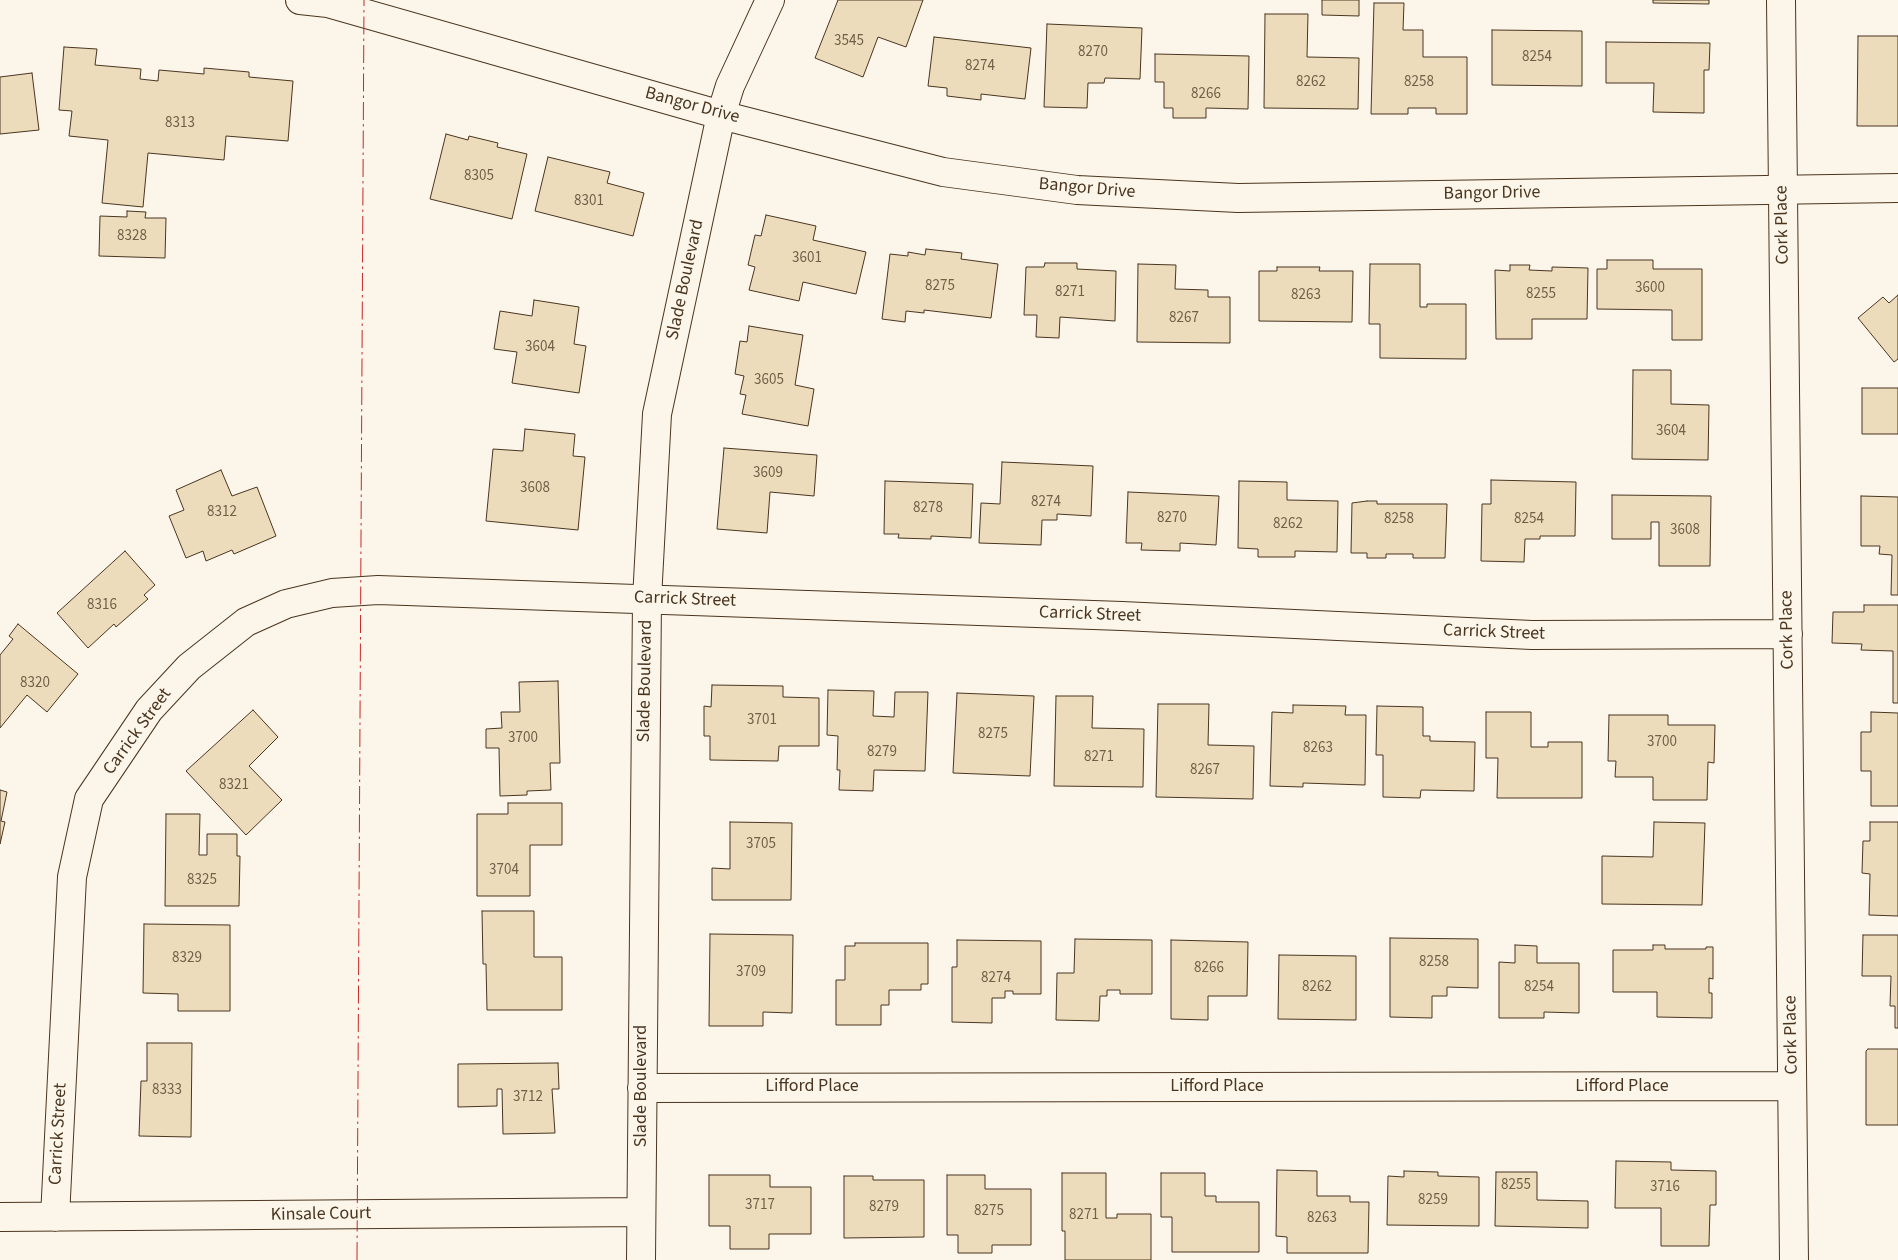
<!DOCTYPE html>
<html>
<head>
<meta charset="utf-8">
<style>
  body { margin:0 }
  canvas { display:block; background:#fbf6e9 }
</style>
</head>
<body>
<canvas width="1898" height="1260"></canvas>
<script>
const c = document.querySelector('canvas').getContext('2d');
c.lineJoin = 'round';
function fillPath(path, color) {
  c.fillStyle = color;
  c.fill(path, 'evenodd');
}
function shape(rows) {
  const path = new Path2D();
  for (const r of rows) {
    path.moveTo(r[0], r[1]);
    for (let i = 2; i < r.length; i += 2) path.lineTo(r[i], r[i + 1]);
  }
  return path;
}
function trace(path, color, width, dash) {
  c.strokeStyle = color;
  c.lineWidth = width;
  c.lineCap = dash ? 'butt' : 'round';
  c.setLineDash(dash || []);
  c.stroke(path);
}
function write(font, color, halo, rows, align = 'center') {
  c.font = font + ' "Source Sans 3",sans-serif';
  c.lineWidth = 4;
  c.setLineDash([]);
  c.textBaseline = 'middle';
  c.strokeStyle = halo;
  c.fillStyle = color;
  for (const [text, x, y, turn = 0] of rows) {
    c.save();
    c.translate(x, y);
    c.rotate((+turn || 0) * Math.PI / 180);
    c.textAlign = isNaN(turn) ? turn : align;
    if (halo) c.strokeText(text, 0, 0);
    c.fillText(text, 0, 0);
    c.restore();
  }
}
const building = shape([
  [838,0,923,0,906,47,878,37,863,77,815,58,838,0],
  [1322,0,1359,0,1359,16,1322,15,1322,0],
  [1653,0,1709,0,1709,4,1653,3,1653,0],
  [1374,3,1404,3,1403,30,1423,30,1423,57,1467,57,1467,114,1436,114,1436,108,1408,108,1408,114,1371,114,1374,3],
  [1265,14,1308,14,1307,57,1359,58,1358,109,1264,108,1265,14],
  [1047,24,1142,28,1140,79,1105,78,1104,83,1088,83,1087,108,1044,107,1047,24],
  [1492,30,1582,31,1582,86,1492,85,1492,30],
  [1858,36,1898,36,1898,126,1857,126,1858,36],
  [934,37,1031,48,1025,99,981,94,981,100,947,96,947,88,928,86,934,37],
  [1606,42,1710,43,1709,70,1704,70,1704,113,1653,112,1654,83,1606,83,1606,42],
  [64,47,97,49,95,65,141,69,140,79,158,81,159,70,204,74,204,68,249,72,249,77,293,81,288,141,226,136,224,160,148,153,143,207,102,203,108,140,69,136,72,111,59,110,64,47],
  [1155,54,1249,56,1248,109,1206,108,1206,118,1173,118,1173,108,1164,108,1164,82,1155,82,1155,54],
  [32,73,39,130,0,134,0,77,32,73],
  [446,134,468,140,469,136,498,143,497,147,527,154,512,219,430,199,446,134],
  [548,157,610,172,607,183,644,193,633,236,535,211,548,157],
  [127,211,146,212,145,218,166,218,165,258,99,256,100,216,127,217,127,211],
  [766,215,816,226,813,240,866,252,856,294,803,282,799,301,749,290,755,267,748,265,755,235,761,236,766,215],
  [926,249,962,253,961,259,998,264,991,318,924,310,924,313,906,311,905,322,882,319,890,254,908,256,908,252,925,255,926,249],
  [1607,260,1653,260,1653,269,1702,269,1702,340,1672,340,1672,310,1597,309,1597,269,1607,269,1607,260],
  [1045,263,1077,263,1077,269,1116,271,1115,321,1060,317,1059,338,1036,337,1037,315,1024,315,1026,267,1044,267,1045,263],
  [1138,264,1176,265,1175,289,1208,290,1208,297,1230,297,1230,343,1137,342,1138,264],
  [1370,264,1420,264,1420,307,1427,307,1427,304,1466,304,1466,359,1380,358,1380,324,1369,324,1370,264],
  [1510,265,1530,265,1529,270,1552,271,1552,267,1588,268,1587,319,1532,319,1532,339,1496,339,1495,270,1510,271,1510,265],
  [1277,267,1320,267,1319,271,1353,271,1352,322,1259,321,1259,271,1277,271,1277,267],
  [1898,295,1898,359,1894,362,1858,318,1883,297,1889,303,1898,295],
  [534,300,579,307,574,344,586,346,579,393,512,383,517,352,494,349,500,311,532,316,534,300],
  [749,326,803,335,795,385,814,389,808,426,742,414,746,395,740,394,744,376,735,374,740,341,747,342,749,326],
  [1633,370,1671,370,1671,404,1709,405,1708,460,1632,459,1633,370],
  [1862,388,1898,388,1898,434,1862,434,1862,388],
  [525,429,575,434,573,456,585,457,578,530,486,521,493,449,523,451,525,429],
  [724,448,817,455,814,496,770,492,767,533,717,529,724,448],
  [1002,462,1093,466,1091,516,1057,514,1057,520,1042,520,1041,545,979,543,981,503,1000,504,1002,462],
  [221,470,232,496,257,487,276,536,234,554,232,550,206,561,203,551,186,558,169,516,184,510,176,490,221,470],
  [1491,480,1576,482,1575,536,1540,536,1540,539,1525,539,1524,562,1481,561,1482,504,1491,504,1491,480],
  [885,481,973,484,971,538,931,536,931,539,898,538,899,534,884,534,885,481],
  [1239,481,1287,482,1287,500,1338,501,1337,552,1295,551,1295,557,1258,557,1258,549,1238,548,1239,481],
  [1128,492,1219,496,1216,545,1180,543,1180,551,1141,550,1142,543,1126,543,1128,492],
  [1612,495,1711,496,1710,566,1659,566,1659,522,1651,522,1651,539,1612,539,1612,495],
  [1861,496,1898,497,1898,595,1891,595,1892,555,1879,554,1880,546,1861,546,1861,496],
  [1367,501,1377,501,1377,504,1447,504,1445,558,1413,558,1413,554,1386,554,1386,558,1367,558,1367,553,1351,553,1352,503,1367,501],
  [125,551,155,585,144,595,148,599,116,627,114,624,88,648,57,613,125,551],
  [1864,605,1898,605,1898,703,1893,703,1893,651,1861,650,1862,644,1832,643,1833,612,1864,612,1864,605],
  [18,624,78,674,47,712,27,695,0,728,0,655,13,639,9,636,18,624],
  [558,681,560,763,550,763,551,790,527,791,527,795,500,796,499,748,486,748,486,729,502,728,501,712,520,712,519,682,558,681],
  [712,685,783,686,783,697,819,698,819,746,779,746,778,761,710,760,710,736,704,736,704,706,711,707,712,685],
  [828,690,874,691,873,716,894,717,895,692,928,692,925,771,874,770,873,791,839,790,840,770,837,770,838,736,827,735,828,690],
  [957,693,1034,696,1030,776,953,773,957,693],
  [1056,696,1093,696,1092,728,1144,729,1143,787,1054,786,1056,696],
  [1158,704,1209,704,1208,745,1254,746,1253,799,1156,797,1158,704],
  [1293,705,1346,706,1345,715,1366,715,1365,785,1303,783,1303,787,1270,786,1272,712,1293,713,1293,705],
  [1377,706,1423,707,1423,736,1430,736,1430,741,1475,742,1474,791,1421,790,1420,798,1383,797,1383,755,1376,755,1377,706],
  [253,710,278,737,249,766,282,800,246,835,186,771,253,710],
  [1486,712,1531,712,1531,747,1548,747,1548,742,1582,742,1582,798,1497,798,1498,758,1486,758,1486,712],
  [1871,712,1898,713,1898,806,1871,806,1871,771,1861,771,1861,732,1871,732,1871,712],
  [1609,715,1668,715,1668,725,1715,725,1714,763,1708,762,1707,800,1653,800,1653,777,1615,777,1616,761,1608,761,1609,715],
  [0,790,7,792,1,821,5,822,0,844,0,790],
  [508,803,562,803,562,845,530,845,530,896,477,896,477,814,508,814,508,803],
  [166,814,200,814,199,855,207,855,207,834,237,834,237,856,240,856,239,906,165,906,166,814],
  [730,822,792,823,791,900,712,900,712,868,730,869,730,822],
  [1654,822,1705,823,1702,905,1602,904,1602,856,1653,857,1654,822],
  [1870,822,1898,822,1898,916,1869,915,1870,874,1862,873,1863,841,1870,841,1870,822],
  [482,911,534,911,534,957,562,957,562,1010,487,1010,486,964,483,964,482,911],
  [144,924,230,925,230,1011,178,1011,178,994,143,993,144,924],
  [710,934,793,935,792,1013,763,1012,763,1026,709,1026,710,934],
  [1863,935,1898,935,1898,1028,1895,1028,1895,1006,1890,1006,1891,976,1862,976,1863,935],
  [1390,938,1478,939,1478,988,1447,987,1447,996,1432,996,1432,1018,1390,1017,1390,938],
  [1075,939,1152,940,1152,994,1120,994,1120,990,1107,990,1107,996,1100,996,1099,1021,1056,1020,1057,973,1074,973,1075,939],
  [957,940,1041,941,1041,994,1013,994,1013,991,1005,991,1005,998,992,998,992,1023,952,1022,952,967,957,967,957,940],
  [1171,940,1248,942,1247,996,1208,996,1208,1020,1171,1019,1171,940],
  [855,943,928,943,928,984,921,984,921,990,889,990,889,1005,881,1005,881,1025,836,1025,836,980,845,980,845,946,855,946,855,943],
  [1515,945,1537,946,1537,963,1579,963,1579,1013,1544,1012,1544,1018,1499,1018,1499,962,1515,963,1515,945],
  [1653,945,1665,945,1665,949,1706,949,1706,947,1713,947,1713,979,1709,978,1709,993,1712,993,1712,1018,1657,1017,1657,992,1613,992,1613,950,1653,950,1653,945],
  [1279,955,1356,956,1356,1020,1278,1019,1279,955],
  [147,1043,192,1043,191,1137,139,1136,141,1081,147,1081,147,1043],
  [1868,1049,1898,1049,1898,1125,1866,1125,1866,1051,1868,1049],
  [558,1063,559,1089,552,1089,555,1133,503,1134,502,1089,497,1089,497,1106,458,1107,458,1064,558,1063],
  [1616,1161,1671,1162,1671,1170,1716,1171,1716,1205,1710,1205,1709,1246,1661,1246,1661,1208,1615,1208,1616,1161],
  [1277,1170,1317,1171,1317,1196,1350,1196,1350,1202,1369,1202,1368,1253,1287,1253,1287,1237,1276,1236,1277,1170],
  [1404,1171,1438,1172,1438,1176,1479,1177,1479,1226,1387,1225,1388,1176,1404,1177,1404,1171],
  [1496,1172,1537,1172,1537,1200,1588,1201,1588,1228,1495,1226,1496,1172],
  [1062,1173,1106,1173,1106,1218,1117,1218,1117,1214,1151,1214,1151,1260,1065,1260,1065,1231,1062,1231,1062,1173],
  [1161,1173,1205,1173,1205,1196,1216,1196,1216,1202,1259,1202,1259,1252,1172,1252,1172,1217,1161,1217,1161,1173],
  [709,1175,770,1175,770,1187,811,1187,811,1234,769,1234,769,1249,730,1249,730,1226,709,1226,709,1175],
  [947,1175,985,1175,985,1189,1031,1189,1031,1245,992,1245,992,1253,958,1253,958,1235,947,1235,947,1175],
  [844,1176,873,1176,873,1180,924,1180,924,1237,844,1238,844,1176]
]);
fillPath(building, '#ecdcbc');
trace(building, '#4a3520', 1);
const minor = shape([
  [1781,0,1794,1260],
  [642,1088,1792,1086],
  [0,1217,641,1212],
  [55,1217,72,877,89,799,149,710,189,667,246,622,286,604,332,593,378,590,1122,616,1532,635,1788,634],
  [641,1260,647,599,657,414,721,115,730,86,770,0]
]);
const tertiary = shape([
  [300,0,328,3,721,115,943,172,1077,190,1238,198,1898,188]
]);
trace(minor, '#4a3520', 30);
trace(tertiary, '#4a3520', 30);
trace(minor, '#fbf6e9', 28);
trace(tertiary, '#fbf6e9', 28);
trace(shape([
  [357,1260,364,0]
]), '#c62828', 1, [18, 4, 2.5, 4]);
write('15px', '#725f47', null, [
  ["3545",849,42],
  ["8270",1093,53],
  ["8254",1537,58],
  ["8274",980,67],
  ["8262",1311,83],
  ["8258",1419,83],
  ["8266",1206,95],
  ["8313",180,124],
  ["8305",479,177],
  ["8301",589,202],
  ["8328",132,237],
  ["3601",807,259],
  ["8275",940,287],
  ["3600",1650,289],
  ["8271",1070,293],
  ["8255",1541,295],
  ["8263",1306,296],
  ["8267",1184,319],
  ["3604",540,348],
  ["3605",769,381],
  ["3604",1671,432],
  ["3609",768,474],
  ["3608",535,489],
  ["8274",1046,503],
  ["8278",928,509],
  ["8312",222,513],
  ["8270",1172,519],
  ["8258",1399,520],
  ["8254",1529,520],
  ["8262",1288,525],
  ["3608",1685,531],
  ["8316",102,606],
  ["8320",35,684],
  ["3701",762,721],
  ["8275",993,735],
  ["3700",523,739],
  ["3700",1662,743],
  ["8263",1318,749],
  ["8279",882,753],
  ["8271",1099,758],
  ["8267",1205,771],
  ["8321",234,786],
  ["3705",761,845],
  ["3704",504,871],
  ["8325",202,881],
  ["8329",187,959],
  ["8258",1434,963],
  ["8266",1209,969],
  ["3709",751,973],
  ["8274",996,979],
  ["8262",1317,988],
  ["8254",1539,988],
  ["8333",167,1091],
  ["3712",528,1098],
  ["8255",1516,1186],
  ["3716",1665,1188],
  ["8259",1433,1201],
  ["3717",760,1206],
  ["8279",884,1208],
  ["8275",989,1212],
  ["8271",1084,1216],
  ["8263",1322,1219]
]);
write('18px', '#4a3520', '#fbf6e9', [
  ["Bangor Drive",692,106,15],
  ["Bangor Drive",1087,189,5],
  ["Bangor Drive",1492,194,-1],
  ["Cork Place",1783,225,-91],
  ["Slade Boulevard",686,280,-78],
  ["Carrick Street",685,600,2],
  ["Carrick Street",1090,615,2],
  ["Cork Place",1788,630,-91],
  ["Carrick Street",1494,633,2],
  ["Slade Boulevard",646,681,-89],
  ["Carrick Street",138,732,-54],
  ["Cork Place",1792,1035,-91],
  ["Slade Boulevard",642,1086,-90],
  ["Lifford Place",812,1087],
  ["Lifford Place",1217,1087],
  ["Lifford Place",1622,1087],
  ["Carrick Street",59,1134,-87],
  ["Kinsale Court",321,1215,-1]
]);
</script>
</body>
</html>
